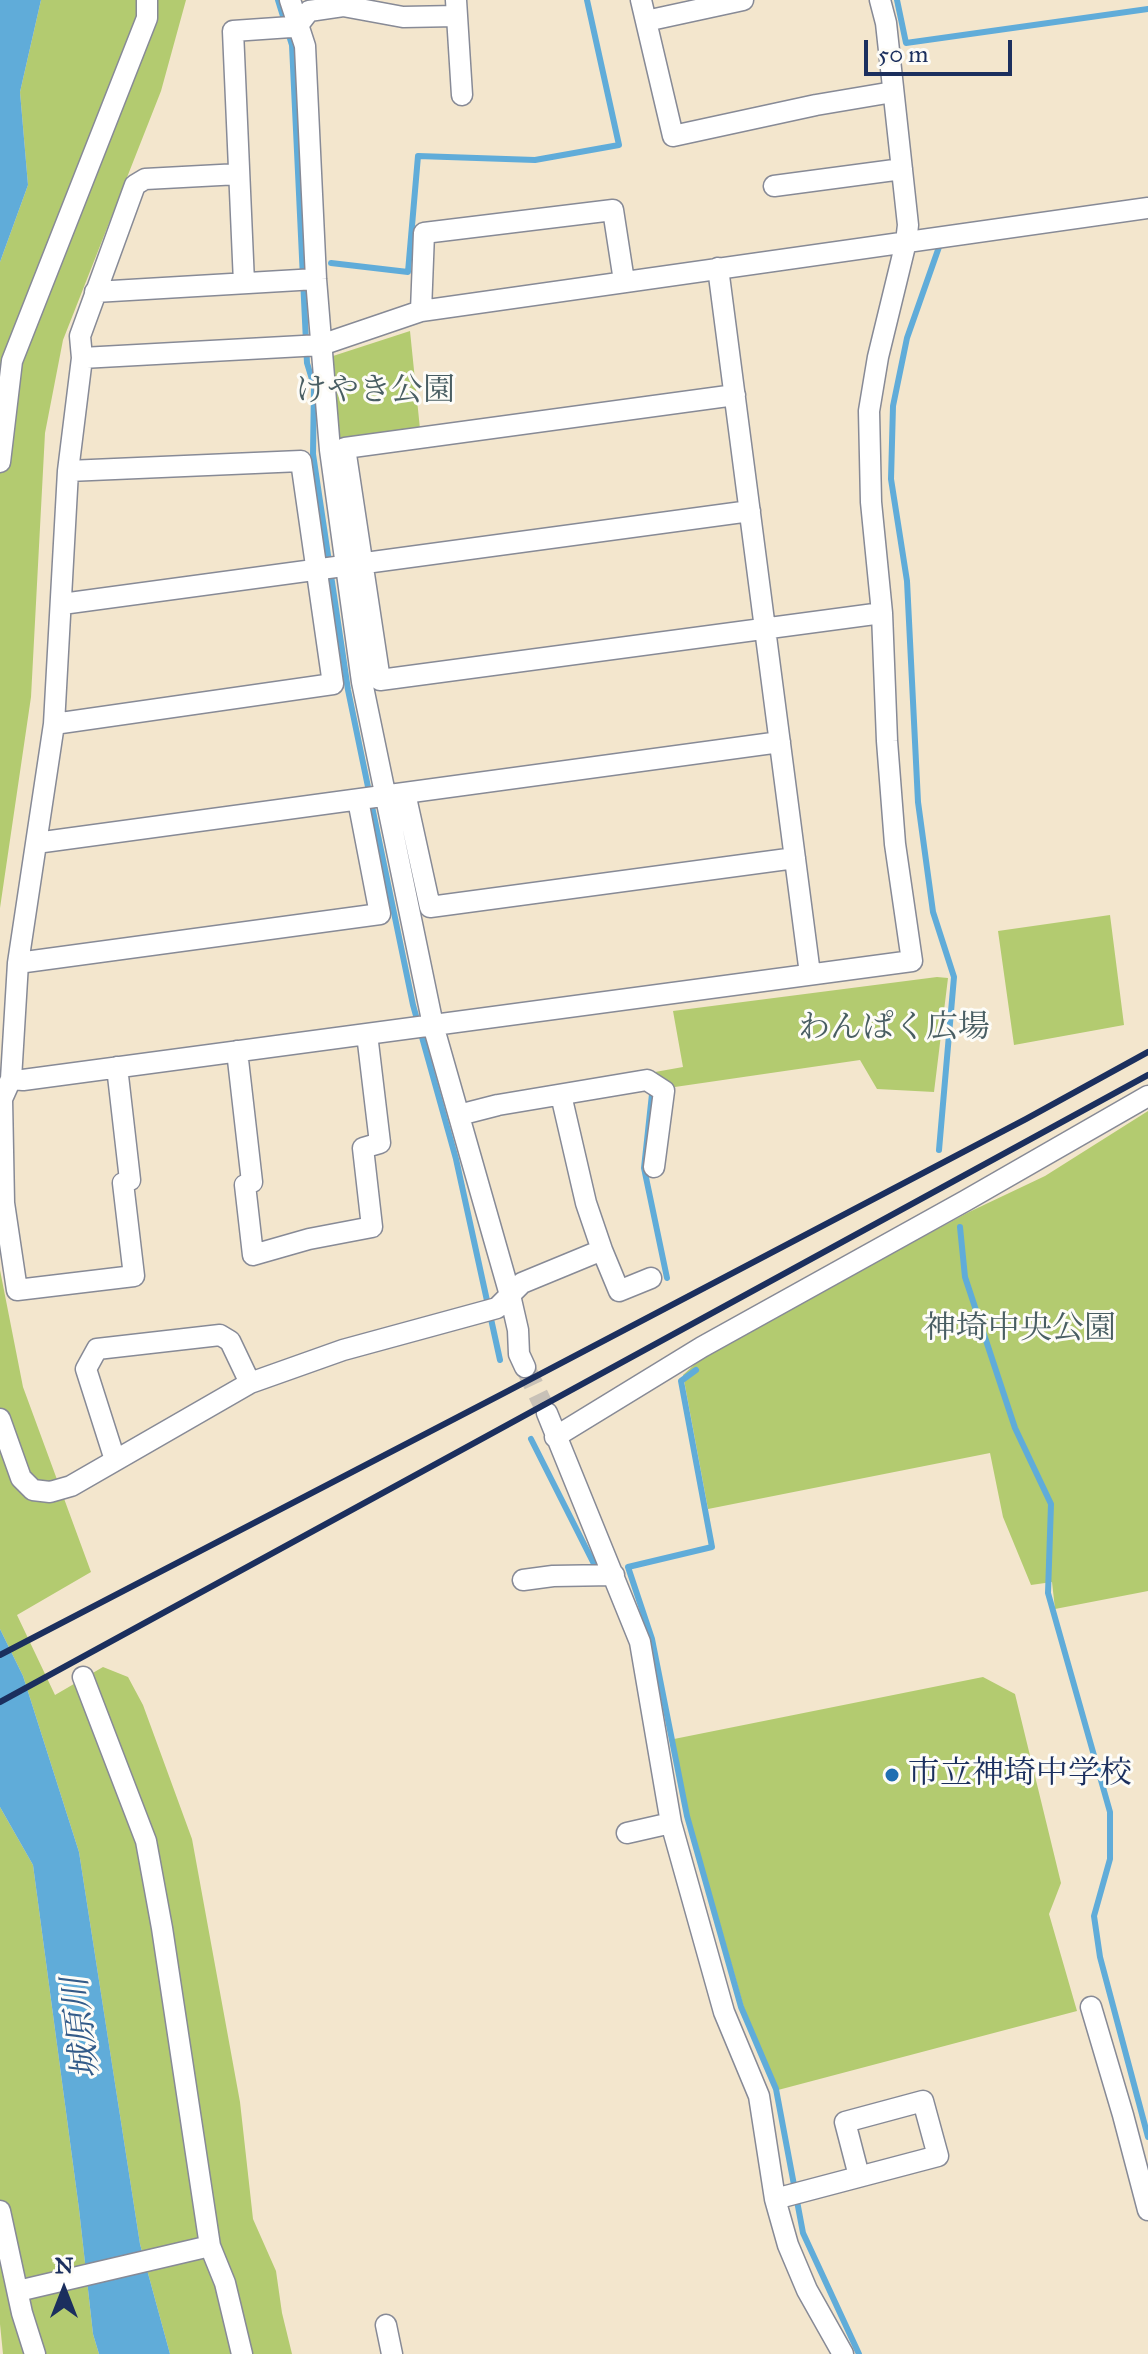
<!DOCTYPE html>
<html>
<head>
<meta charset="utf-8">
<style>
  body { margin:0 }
  #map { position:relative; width:1148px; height:2354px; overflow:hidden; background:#f3e6cd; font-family:"IM FELL Great Primer",serif }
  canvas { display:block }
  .north { position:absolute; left:24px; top:2250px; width:80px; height:80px; -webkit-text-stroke:6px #fdfcf7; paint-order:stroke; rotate:0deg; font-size:22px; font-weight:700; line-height:32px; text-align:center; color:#1b2f5e }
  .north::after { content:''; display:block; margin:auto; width:28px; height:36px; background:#1b2f5e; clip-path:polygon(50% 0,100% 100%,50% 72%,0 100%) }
  .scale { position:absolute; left:864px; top:40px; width:148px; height:36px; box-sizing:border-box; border:4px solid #1b2f5e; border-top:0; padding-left:10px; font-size:24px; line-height:28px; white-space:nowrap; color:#1b2f5e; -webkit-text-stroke:6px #fdfcf7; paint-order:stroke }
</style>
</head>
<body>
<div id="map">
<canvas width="1148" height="2354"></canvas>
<div class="north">N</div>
<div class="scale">50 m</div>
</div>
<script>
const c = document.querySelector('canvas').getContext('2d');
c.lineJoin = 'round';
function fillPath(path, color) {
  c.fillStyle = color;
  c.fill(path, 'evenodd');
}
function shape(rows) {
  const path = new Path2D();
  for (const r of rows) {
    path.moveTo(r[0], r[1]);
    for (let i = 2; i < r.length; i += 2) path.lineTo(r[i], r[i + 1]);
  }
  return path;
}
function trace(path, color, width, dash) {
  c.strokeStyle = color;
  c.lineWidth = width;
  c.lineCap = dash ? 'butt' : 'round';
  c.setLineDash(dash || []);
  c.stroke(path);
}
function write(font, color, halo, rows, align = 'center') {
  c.font = font + ' "IM FELL Great Primer","Noto Serif JP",serif';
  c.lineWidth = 6;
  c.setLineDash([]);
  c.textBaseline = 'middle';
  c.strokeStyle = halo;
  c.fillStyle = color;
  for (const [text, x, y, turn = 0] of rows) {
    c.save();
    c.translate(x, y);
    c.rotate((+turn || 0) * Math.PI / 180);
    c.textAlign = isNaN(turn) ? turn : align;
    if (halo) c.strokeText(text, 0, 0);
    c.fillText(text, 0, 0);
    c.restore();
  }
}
fillPath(shape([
  [41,0,186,0,161,91,63,340,45,433,31,697,0,908,0,262,28,185,20,92],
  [410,331,420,429,336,439,333,356],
  [1110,915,1124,1025,1014,1045,998,931],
  [937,977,948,978,934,1092,877,1089,860,1060,668,1088,656,1080,655,1072,683,1067,673,1011],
  [1148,1111,1148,1591,1055,1609,1052,1582,1031,1585,1003,1517,990,1453,708,1509,683,1375,706,1354,967,1213,1045,1176],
  [0,1270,23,1387,91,1572,17,1615,55,1695,103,1667,128,1677,143,1705,192,1839,240,2102,253,2219,276,2271,282,2313,292,2354,170,2354,140,2244,79,1852,23,1676,0,1629],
  [983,1677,1015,1694,1061,1883,1049,1914,1077,2011,778,2090,744,2008,689,1816,674,1739],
  [0,1807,33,1865,79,2209,93,2334,99,2354,3,2354,0,2324]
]), '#b3cb70');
fillPath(shape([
  [0,0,41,0,20,92,28,185,0,262],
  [0,1629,23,1676,79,1852,140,2244,170,2354,99,2354,93,2334,79,2209,33,1865,0,1807]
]), '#60acd9');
trace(shape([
  [278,0,292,45,307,363,314,386,313,454,348,690,413,1005,456,1159,500,1360],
  [897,0,906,43,1148,9],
  [331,263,408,272,418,156,535,160,619,145,587,0],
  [652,1094,644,1168,667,1278],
  [939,1150,954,977,933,912,918,802,907,581,891,479,893,406,907,338,939,247],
  [960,1227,965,1277,1015,1428,1051,1504,1048,1593,1110,1812,1110,1859,1094,1916,1100,1957,1148,2137],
  [696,1370,681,1381,712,1547,628,1567,652,1639,687,1816,741,2007,776,2089,803,2233,859,2354],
  [531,1439,595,1566]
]), '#60acd9', 6);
trace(shape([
  [525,1367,547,1413]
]), '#c8c1b7', 20, [20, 10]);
const minor = shape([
  [290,0,305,46,316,279,330,450,362,682,433,1025,510,1295,518,1330,519,1354,525,1367],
  [456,0,462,95],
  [641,0,673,136,816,105,893,92],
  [646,21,743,0],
  [774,186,902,169],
  [718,268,810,974],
  [244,283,233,31,291,27,299,24,309,11,343,6,403,17,457,16],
  [95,292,316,279],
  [421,311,424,233,613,210,624,281],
  [82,358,321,345,421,311,1148,208],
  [735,395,345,448,380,680,882,613],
  [0,462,12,361,147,18,147,0],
  [62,604,750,511],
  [54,724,333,684,301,461,68,471],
  [405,793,430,907,795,858],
  [36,843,780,742],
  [18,963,380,914,358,800],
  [237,1051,252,1182,245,1185,253,1255,309,1239,372,1227,363,1148,380,1143,367,1034],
  [117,1067,130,1180,123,1183,134,1276,17,1290,4,1203,2,1099,11,1079,18,963,54,724,68,471,82,358,80,336,135,185,145,179,239,174],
  [11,1079,23,1080,912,961,895,844,887,741,882,613,871,502,869,411,878,357,906,242,908,225,886,23,880,0],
  [561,1095,586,1203,602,1250],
  [459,1115,498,1105,647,1080,664,1091,654,1167],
  [547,1413,640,1642,671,1823,724,2012,759,2096,775,2199,788,2245,807,2290,843,2354],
  [0,1419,21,1478,33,1490,50,1492,71,1486,250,1383,343,1350,497,1308,522,1283,602,1250,619,1291,651,1278],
  [555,1437,702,1347,965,1201,1148,1096],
  [115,1460,86,1369,97,1349,220,1335,230,1341,250,1383],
  [523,1580,553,1576,614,1575],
  [83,1677,146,1841,162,1928,210,2246,225,2283,242,2354],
  [627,1833,671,1823],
  [1091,2007,1123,2115,1148,2210],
  [775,2199,938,2156,923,2101,845,2122,859,2176],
  [0,2211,22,2313,35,2354],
  [18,2291,210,2246],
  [386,2325,392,2354]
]);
trace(minor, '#878a96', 23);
trace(minor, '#fff', 20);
trace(shape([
  [0,1655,508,1391,1026,1119,1148,1052],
  [0,1702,1148,1075]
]), '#1b2f5e', 6);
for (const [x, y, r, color] of [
  [892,1775,8,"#1f6fb2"]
]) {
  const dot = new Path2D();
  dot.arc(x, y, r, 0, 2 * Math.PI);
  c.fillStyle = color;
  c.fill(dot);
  trace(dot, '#fdfcf7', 3);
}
write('32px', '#495e63', '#fdfcf7', [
  ["けやき公園",375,392],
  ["わんぱく広場",894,1029],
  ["神埼中央公園",1020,1330]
]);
write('32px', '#1b2f5e', '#fdfcf7', [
  ["市立神埼中学校",908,1775]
], 'left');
write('italic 34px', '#335b89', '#fdfcf7', [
  ["城原川",83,2028,-97]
]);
</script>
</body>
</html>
